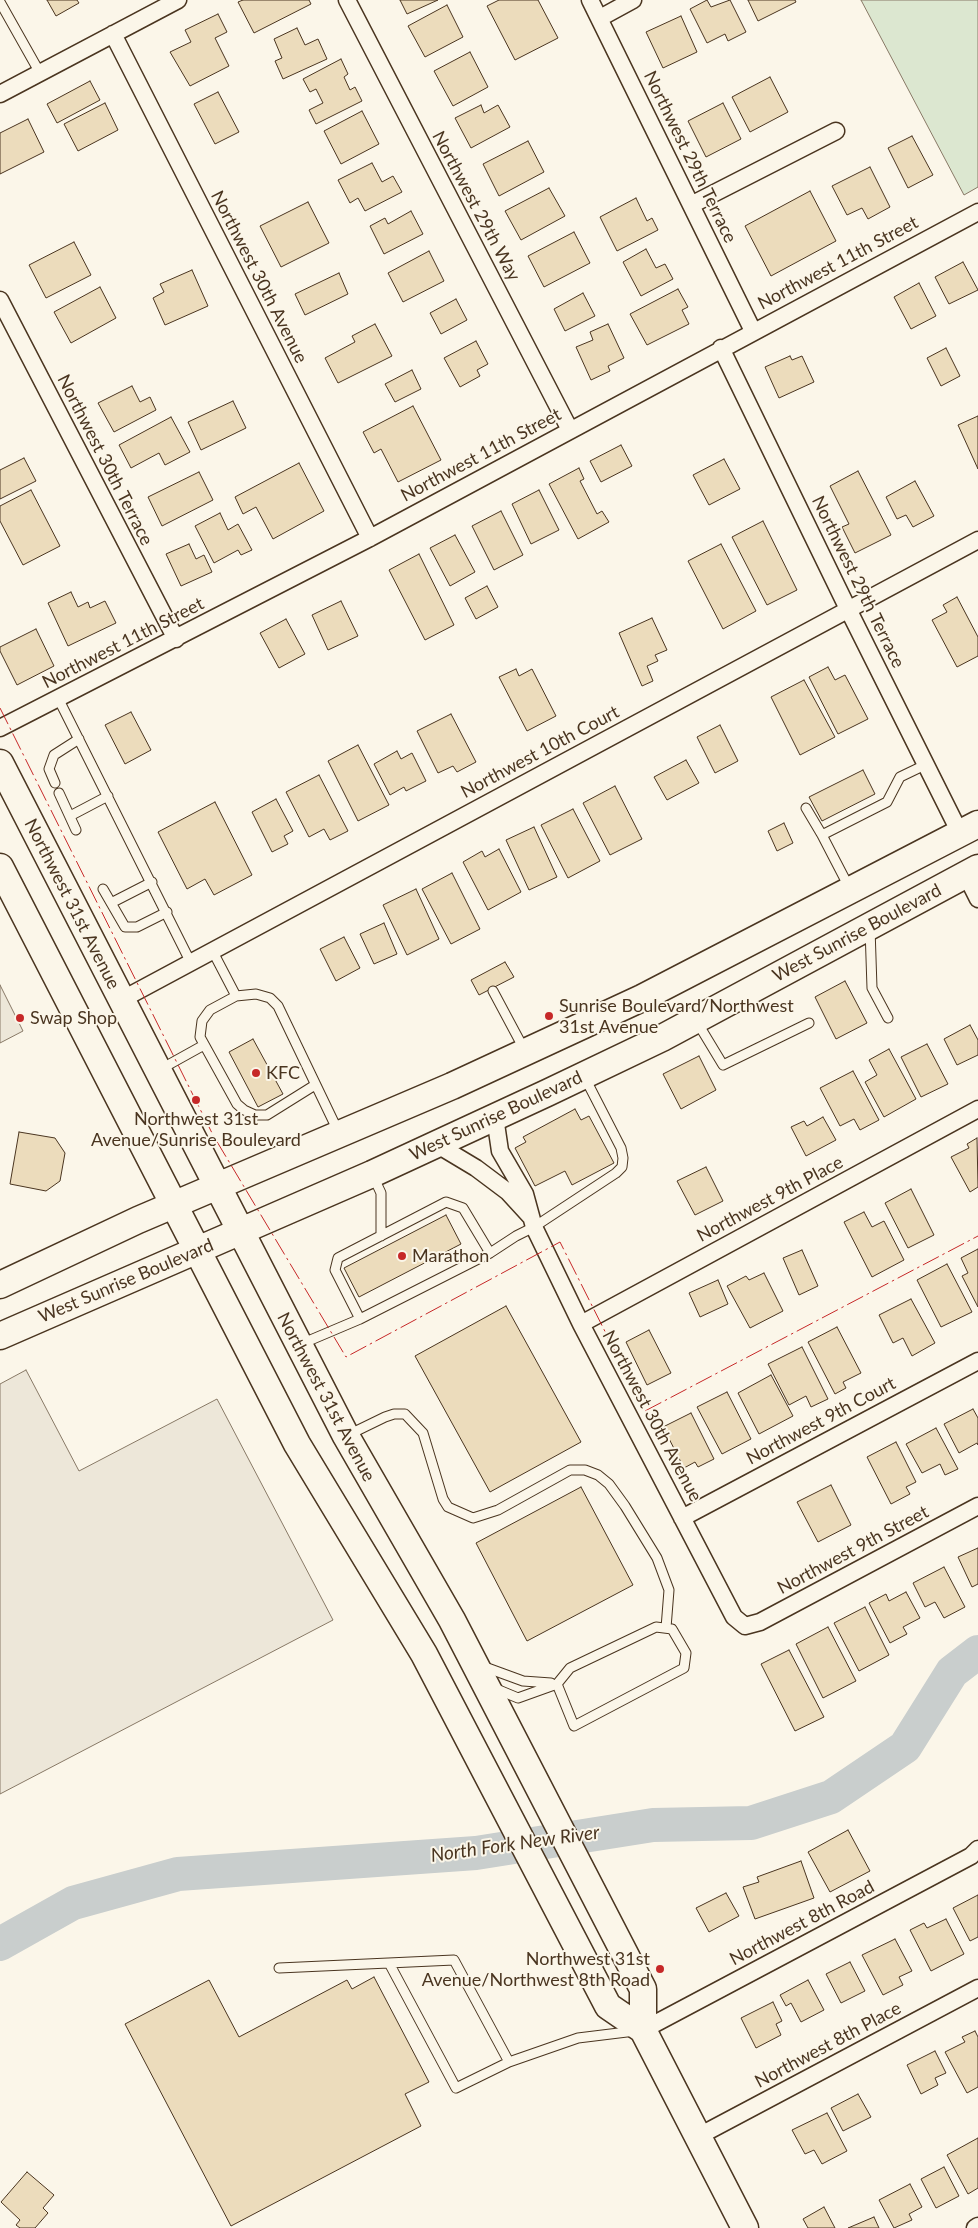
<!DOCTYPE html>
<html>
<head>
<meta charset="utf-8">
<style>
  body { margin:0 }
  canvas { display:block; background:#fbf6e9 }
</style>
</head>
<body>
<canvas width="978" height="2228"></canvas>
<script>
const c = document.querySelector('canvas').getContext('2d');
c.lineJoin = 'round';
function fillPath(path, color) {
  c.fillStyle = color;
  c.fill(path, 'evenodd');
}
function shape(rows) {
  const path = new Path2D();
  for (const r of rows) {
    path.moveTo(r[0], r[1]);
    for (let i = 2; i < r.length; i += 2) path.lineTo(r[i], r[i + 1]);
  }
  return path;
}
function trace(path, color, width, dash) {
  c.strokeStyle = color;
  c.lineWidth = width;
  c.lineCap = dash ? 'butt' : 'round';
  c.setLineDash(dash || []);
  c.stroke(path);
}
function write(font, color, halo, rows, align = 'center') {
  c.font = font + ' Lato,sans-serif';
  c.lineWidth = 4;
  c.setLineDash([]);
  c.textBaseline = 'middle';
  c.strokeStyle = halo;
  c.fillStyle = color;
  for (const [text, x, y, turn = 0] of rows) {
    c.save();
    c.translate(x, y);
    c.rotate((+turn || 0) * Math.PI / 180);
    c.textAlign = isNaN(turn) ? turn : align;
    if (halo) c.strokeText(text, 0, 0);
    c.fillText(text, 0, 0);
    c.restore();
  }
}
const green = shape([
  [861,0,978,0,978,187,964,195,861,0]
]);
fillPath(green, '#dce7d0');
trace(green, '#887966', 1);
const parking = shape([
  [0,985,23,1031,0,1043,0,985],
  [26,1370,79,1471,217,1399,333,1620,0,1794,0,1384,26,1370]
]);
fillPath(parking, '#ede7d9');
trace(parking, '#887966', 1);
trace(shape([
  [0,1944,73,1903,178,1874,476,1853,653,1825,751,1823,831,1797,905,1747,952,1672,978,1652]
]), '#c9cecd', 34);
const building = shape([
  [47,0,77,0,79,3,56,16,47,0],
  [243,0,309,0,311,4,254,33,238,2,243,0],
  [400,0,438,0,407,14,400,0],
  [499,0,538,0,558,38,515,60,487,6,499,0],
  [707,0,711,7,730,0,746,32,728,41,725,34,707,43,690,9,707,0],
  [748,0,795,0,796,2,758,21,748,0],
  [447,5,463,37,425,57,408,26,447,5],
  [218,14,227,32,215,38,229,66,190,86,170,52,191,42,185,30,218,14],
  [681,16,697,52,663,68,646,32,681,16],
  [297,28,305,45,318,39,327,59,283,79,275,61,282,58,274,39,297,28],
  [470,52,488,87,453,106,434,71,470,52],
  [341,59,348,74,344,77,350,90,355,87,362,101,316,124,309,110,323,103,316,89,310,92,303,79,341,59],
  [770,77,788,112,750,132,732,97,770,77],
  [90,81,100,100,57,123,47,104,90,81],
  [218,92,239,132,215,144,194,104,218,92],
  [105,103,118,130,78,151,64,124,105,103],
  [723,103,741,139,706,157,688,121,723,103],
  [481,105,484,113,498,105,510,127,471,148,455,118,481,105],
  [362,111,379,144,341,164,324,131,362,111],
  [28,119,44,152,0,174,0,133,28,119],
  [912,136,933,175,908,188,888,148,912,136],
  [528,141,544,172,499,196,483,164,528,141],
  [372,163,382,182,393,176,402,192,365,211,358,198,350,203,338,180,372,163],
  [870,167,890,207,868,219,862,208,847,215,832,186,870,167],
  [549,188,565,216,521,240,505,211,549,188],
  [810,191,836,241,771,276,745,226,810,191],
  [636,198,647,221,652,218,658,230,617,251,600,217,636,198],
  [308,202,329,243,281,267,260,226,308,202],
  [411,211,423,234,384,254,370,226,385,218,388,224,411,211],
  [574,232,590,263,544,287,528,256,574,232],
  [74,242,91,275,46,298,29,265,74,242],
  [646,249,656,268,665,264,673,279,641,296,623,262,646,249],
  [429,251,444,281,403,302,388,273,429,251],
  [963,262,978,290,949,304,935,277,963,262],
  [192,270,208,306,165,325,153,298,164,292,160,284,192,270],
  [339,273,348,294,305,315,295,294,339,273],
  [919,283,936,316,911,329,894,297,919,283],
  [100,287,116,318,71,343,54,312,100,287],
  [678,289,688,307,682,310,689,324,647,345,630,314,678,289],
  [583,293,595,316,565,331,554,309,583,293],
  [456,299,467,320,441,334,430,313,456,299],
  [375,324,392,356,338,383,325,358,355,342,352,336,375,324],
  [608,324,624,358,608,366,610,371,591,380,576,347,593,340,590,332,608,324],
  [476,341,488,364,477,370,480,376,460,387,444,358,476,341],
  [946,348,960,376,941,386,927,358,946,348],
  [790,356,792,360,802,356,814,382,779,398,765,367,790,356],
  [412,370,421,389,395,402,385,384,412,370],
  [132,386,140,402,150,397,156,410,114,432,98,403,132,386],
  [233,401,246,428,201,450,188,422,233,401],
  [413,406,441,460,398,482,381,449,374,453,363,432,413,406],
  [978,416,978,469,958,425,978,416],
  [171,417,190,452,165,465,159,453,131,468,119,445,171,417],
  [621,445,632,466,601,482,590,461,621,445],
  [24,458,36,481,0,499,0,470,24,458],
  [724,459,740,489,709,505,693,475,724,459],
  [299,463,324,511,273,539,256,507,243,514,235,497,299,463],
  [579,468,584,479,580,481,597,514,602,511,609,522,578,539,549,484,579,468],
  [858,471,891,535,855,553,842,527,849,524,830,486,858,471],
  [199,472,213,500,162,526,148,497,199,472],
  [915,481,934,516,913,527,906,515,897,519,886,497,915,481],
  [31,490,60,546,23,565,0,521,0,506,31,490],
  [539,490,559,530,531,544,512,504,539,490],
  [501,511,523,555,494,570,472,526,501,511],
  [220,513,228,530,238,524,252,550,241,555,238,550,214,563,195,526,220,513],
  [763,521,797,590,767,605,732,537,763,521],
  [455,535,475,572,450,586,430,548,455,535],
  [189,544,196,559,204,555,212,572,181,586,166,554,189,544],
  [721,544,756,611,723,629,688,561,721,544],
  [419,554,454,625,425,640,389,570,419,554],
  [487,586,498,607,476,619,465,598,487,586],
  [71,592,78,607,88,602,90,608,105,601,116,623,68,646,48,603,71,592],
  [957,597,978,637,978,656,957,667,932,620,947,612,943,605,957,597],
  [341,601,358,636,328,650,312,615,341,601],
  [652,618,667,650,655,655,658,661,647,666,653,681,642,686,619,633,652,618],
  [286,619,305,654,279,668,260,633,286,619],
  [36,629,54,666,17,685,0,651,0,647,36,629],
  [828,667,835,680,845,675,868,719,838,734,809,677,828,667],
  [516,669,519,676,532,669,556,716,527,731,499,677,516,669],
  [804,680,835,737,800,755,771,697,804,680],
  [131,712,151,750,125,764,105,725,131,712],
  [451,714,476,762,457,772,453,766,438,773,417,731,451,714],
  [720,725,738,761,715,773,697,737,720,725],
  [358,745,389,805,358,821,328,761,358,745],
  [397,751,401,759,412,753,426,781,406,791,404,787,390,795,374,764,397,751],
  [686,760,699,783,667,800,654,777,686,760],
  [863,770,875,794,822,821,809,797,863,770],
  [319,775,348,831,330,840,324,829,309,837,286,792,319,775],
  [615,786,642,839,610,855,583,803,615,786],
  [276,799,293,831,284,836,288,844,272,852,252,812,276,799],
  [215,802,252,875,214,895,205,879,187,889,158,832,215,802],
  [573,809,600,861,568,878,541,825,573,809],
  [784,823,793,843,777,851,768,831,784,823],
  [534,827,557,877,529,890,506,840,534,827],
  [499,849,521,892,488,910,463,862,482,851,485,857,499,849],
  [452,873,480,929,451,944,422,889,452,873],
  [416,889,439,939,407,955,383,905,416,889],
  [384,923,397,954,374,964,360,934,384,923],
  [344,937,360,968,336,981,320,949,344,937],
  [505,962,514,977,479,995,471,980,505,962],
  [845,981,867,1023,836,1039,815,997,845,981],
  [970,1025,978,1040,978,1055,957,1065,944,1039,970,1025],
  [253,1039,283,1094,258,1107,229,1052,253,1039],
  [927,1044,948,1084,921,1097,901,1057,927,1044],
  [889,1049,916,1099,884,1117,865,1082,877,1075,869,1060,889,1049],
  [699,1056,716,1090,681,1109,663,1074,699,1056],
  [853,1071,879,1120,860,1130,854,1119,840,1126,820,1088,853,1071],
  [575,1109,581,1120,589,1116,614,1163,572,1185,565,1171,535,1186,515,1148,526,1142,523,1137,575,1109],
  [823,1117,836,1140,806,1156,791,1127,804,1121,807,1126,823,1117],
  [19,1132,55,1138,65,1153,60,1181,46,1191,10,1184,19,1132],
  [977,1138,978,1187,970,1192,951,1157,969,1148,967,1144,977,1138],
  [706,1167,723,1201,695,1215,677,1181,706,1167],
  [911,1189,934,1235,908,1248,885,1203,911,1189],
  [864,1212,872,1227,884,1221,904,1260,872,1277,844,1222,864,1212],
  [446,1215,461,1244,359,1297,344,1268,446,1215],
  [978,1249,978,1307,962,1276,968,1273,961,1258,978,1249],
  [802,1250,818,1286,799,1295,783,1258,802,1250],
  [947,1264,972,1312,941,1327,917,1280,947,1264],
  [764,1273,783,1311,750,1328,727,1286,746,1276,749,1280,764,1273],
  [718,1280,728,1304,700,1317,689,1293,718,1280],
  [911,1299,935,1343,912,1356,903,1338,893,1343,879,1315,911,1299],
  [506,1306,581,1442,490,1492,415,1356,506,1306],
  [837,1327,861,1373,843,1382,846,1388,835,1394,808,1342,837,1327],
  [649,1330,671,1373,647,1385,626,1342,649,1330],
  [802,1347,828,1399,811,1407,806,1396,789,1405,768,1364,802,1347],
  [771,1375,793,1416,759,1434,738,1393,771,1375],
  [727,1392,751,1439,722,1454,697,1407,727,1392],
  [973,1409,978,1418,978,1445,977,1443,959,1453,944,1424,973,1409],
  [691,1413,714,1459,698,1467,695,1462,684,1468,663,1427,691,1413],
  [936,1428,958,1469,945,1475,940,1464,922,1473,906,1444,936,1428],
  [896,1442,916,1482,906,1487,910,1494,891,1504,867,1457,896,1442],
  [831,1485,851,1525,818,1542,797,1502,831,1485],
  [581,1487,633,1585,527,1641,476,1543,581,1487],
  [978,1548,978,1584,972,1587,958,1557,978,1548],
  [944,1567,965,1607,944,1618,935,1602,925,1607,913,1583,944,1567],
  [906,1592,920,1618,903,1627,907,1634,890,1643,869,1603,886,1594,889,1601,906,1592],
  [865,1607,889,1655,859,1671,834,1623,865,1607],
  [828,1627,856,1681,823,1698,796,1644,828,1627],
  [789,1650,824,1717,795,1731,761,1664,789,1650],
  [848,1830,870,1871,830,1892,808,1852,848,1830],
  [801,1861,814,1898,755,1919,743,1887,759,1882,757,1877,801,1861],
  [726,1893,739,1916,709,1932,696,1908,726,1893],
  [978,1895,978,1937,970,1941,953,1908,978,1895],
  [946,1919,964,1954,931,1971,910,1930,924,1923,927,1928,946,1919],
  [895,1939,912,1971,899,1977,903,1985,883,1995,862,1955,895,1939],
  [850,1962,865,1991,841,2003,826,1974,850,1962],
  [374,1977,429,2082,405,2094,421,2126,231,2226,125,2024,209,1980,239,2037,347,1980,352,1989,374,1977],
  [808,1980,824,2010,801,2022,791,2003,786,2006,780,1995,808,1980],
  [773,2002,782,2021,776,2024,781,2035,756,2048,741,2018,773,2002],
  [975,2031,978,2037,978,2087,967,2093,945,2052,965,2042,962,2037,975,2031],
  [935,2051,946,2073,935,2078,938,2085,921,2094,907,2065,935,2051],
  [858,2094,871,2117,843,2131,831,2108,858,2094],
  [827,2113,847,2151,822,2164,814,2150,805,2154,792,2130,827,2113],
  [978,2138,978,2188,968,2194,947,2155,978,2138],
  [944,2167,959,2196,936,2208,921,2179,944,2167],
  [27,2172,54,2195,43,2208,48,2213,35,2228,20,2228,16,2225,20,2220,1,2202,27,2172],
  [910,2184,922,2207,909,2214,912,2220,894,2228,879,2200,910,2184],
  [824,2207,835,2228,808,2228,803,2219,824,2207],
  [874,2217,879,2228,848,2228,874,2217]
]);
fillPath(building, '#ecdcbc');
trace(building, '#4a3520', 1);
const service = shape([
  [0,2,40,73],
  [58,698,191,963],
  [55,783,49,769,54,755,79,739],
  [59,793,76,830],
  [806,808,822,835],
  [70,816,108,796],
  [103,889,125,927,137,927,167,912],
  [850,889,822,835,887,802,900,777,927,764],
  [111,903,152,882],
  [870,928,872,988,888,1018],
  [212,950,236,996,256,994,270,998,278,1006,338,1131],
  [493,991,524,1049],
  [236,996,210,1010,202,1021,200,1037,237,1104,244,1110,255,1115,267,1115,315,1085],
  [697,1022,723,1065,809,1023],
  [159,1070,204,1045],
  [373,1176,381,1193,381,1236],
  [360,1319,335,1270,338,1258,446,1202,463,1208,490,1253],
  [301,1344,360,1319,490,1253,516,1236,534,1227,616,1173,622,1167,623,1158,621,1148,584,1076],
  [348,1435,385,1417,394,1414,405,1414,423,1433,443,1499,448,1507,473,1518,498,1510,570,1470,585,1470,598,1475,609,1484,625,1506,657,1558,669,1590,666,1628],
  [482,1666,523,1681,551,1683],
  [494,1688,518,1698,557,1684,570,1668,656,1627,672,1629,686,1653,684,1668,574,1726,557,1684],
  [389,1963,456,2088,509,2062],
  [279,1968,454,1960,509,2062,578,2038,635,2031]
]);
const minor = shape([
  [347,0,570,430],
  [590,0,753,331],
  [600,18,633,0],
  [113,34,370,538],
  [0,94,178,0],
  [691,205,836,131],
  [0,300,176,639],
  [721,348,848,609,960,833],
  [0,728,370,538,978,212],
  [966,875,978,899],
  [121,1000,978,540],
  [495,1117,500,1151,525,1194,534,1227,581,1324,734,1617,745,1626,760,1622,978,1506],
  [436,1144,476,1168,508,1192,530,1216],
  [581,1324,978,1109],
  [682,1518,978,1361],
  [643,2030,971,1856,978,1849],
  [697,2137,978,1988],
  [975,2228,978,2226]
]);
const primary = shape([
  [0,763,346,1436,452,1620,643,1989,643,2030,745,2228],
  [0,867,297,1444,424,1654,608,2006,643,2030],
  [0,1285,138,1220,452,1086,642,998,978,824],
  [0,1336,372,1174,547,1093,662,1038,978,868]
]);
trace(service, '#4a3520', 11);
trace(minor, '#4a3520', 19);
trace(primary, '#4a3520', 29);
trace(service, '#fbf6e9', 9);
trace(minor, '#fbf6e9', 16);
trace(primary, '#fbf6e9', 26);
trace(shape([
  [0,708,213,1135,346,1357,560,1242,645,1411,978,1236]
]), '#c62828', 1, [18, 4, 2.5, 4]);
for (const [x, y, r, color] of [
  [549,1016,5,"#c62828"],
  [20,1018,5,"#c62828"],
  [256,1073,5,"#c62828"],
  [196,1100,5,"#c62828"],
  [402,1256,5,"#c62828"],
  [660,1969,5,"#c62828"]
]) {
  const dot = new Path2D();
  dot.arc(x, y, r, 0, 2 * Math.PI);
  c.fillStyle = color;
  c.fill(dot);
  trace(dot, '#fbf6e9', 2);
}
write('18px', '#4a3520', '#fbf6e9', [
  ["Northwest 29th Terrace",690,157,64],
  ["Northwest 29th Way",476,206,62],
  ["Northwest 11th Street",838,263,-28],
  ["Northwest 30th Avenue",259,277,63],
  ["Northwest 11th Street",481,455,-28],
  ["Northwest 30th Terrace",105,460,63],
  ["Northwest 29th Terrace",858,582,64],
  ["Northwest 11th Street",123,643,-27],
  ["Northwest 10th Court",540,752,-28],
  ["Northwest 31st Avenue",72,904,63],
  ["West Sunrise Boulevard",857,933,-28],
  ["West Sunrise Boulevard",496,1116,-25],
  ["Northwest 9th Place",770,1199,-28],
  ["West Sunrise Boulevard",126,1281,-23],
  ["Northwest 31st Avenue",326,1397,62],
  ["Northwest 30th Avenue",652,1416,62],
  ["Northwest 9th Court",821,1421,-28],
  ["Northwest 9th Street",853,1550,-28],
  ["Northwest 8th Road",802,1923,-28],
  ["Northwest 8th Place",828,2045,-28]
]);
write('18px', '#4a3520', '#fbf6e9', [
  ["Sunrise Boulevard/Northwest",559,1006],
  ["31st Avenue",559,1027],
  ["Swap Shop",30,1018],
  ["KFC",266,1073],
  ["Northwest 31st",196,1119,"center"],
  ["Avenue/Sunrise Boulevard",196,1140,"center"],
  ["Marathon",412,1256],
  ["Northwest 31st",650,1959,"right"],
  ["Avenue/Northwest 8th Road",650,1980,"right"]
], 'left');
write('italic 19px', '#4a3520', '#fbf6e9', [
  ["North Fork New River",515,1844,-8]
]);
</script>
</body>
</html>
